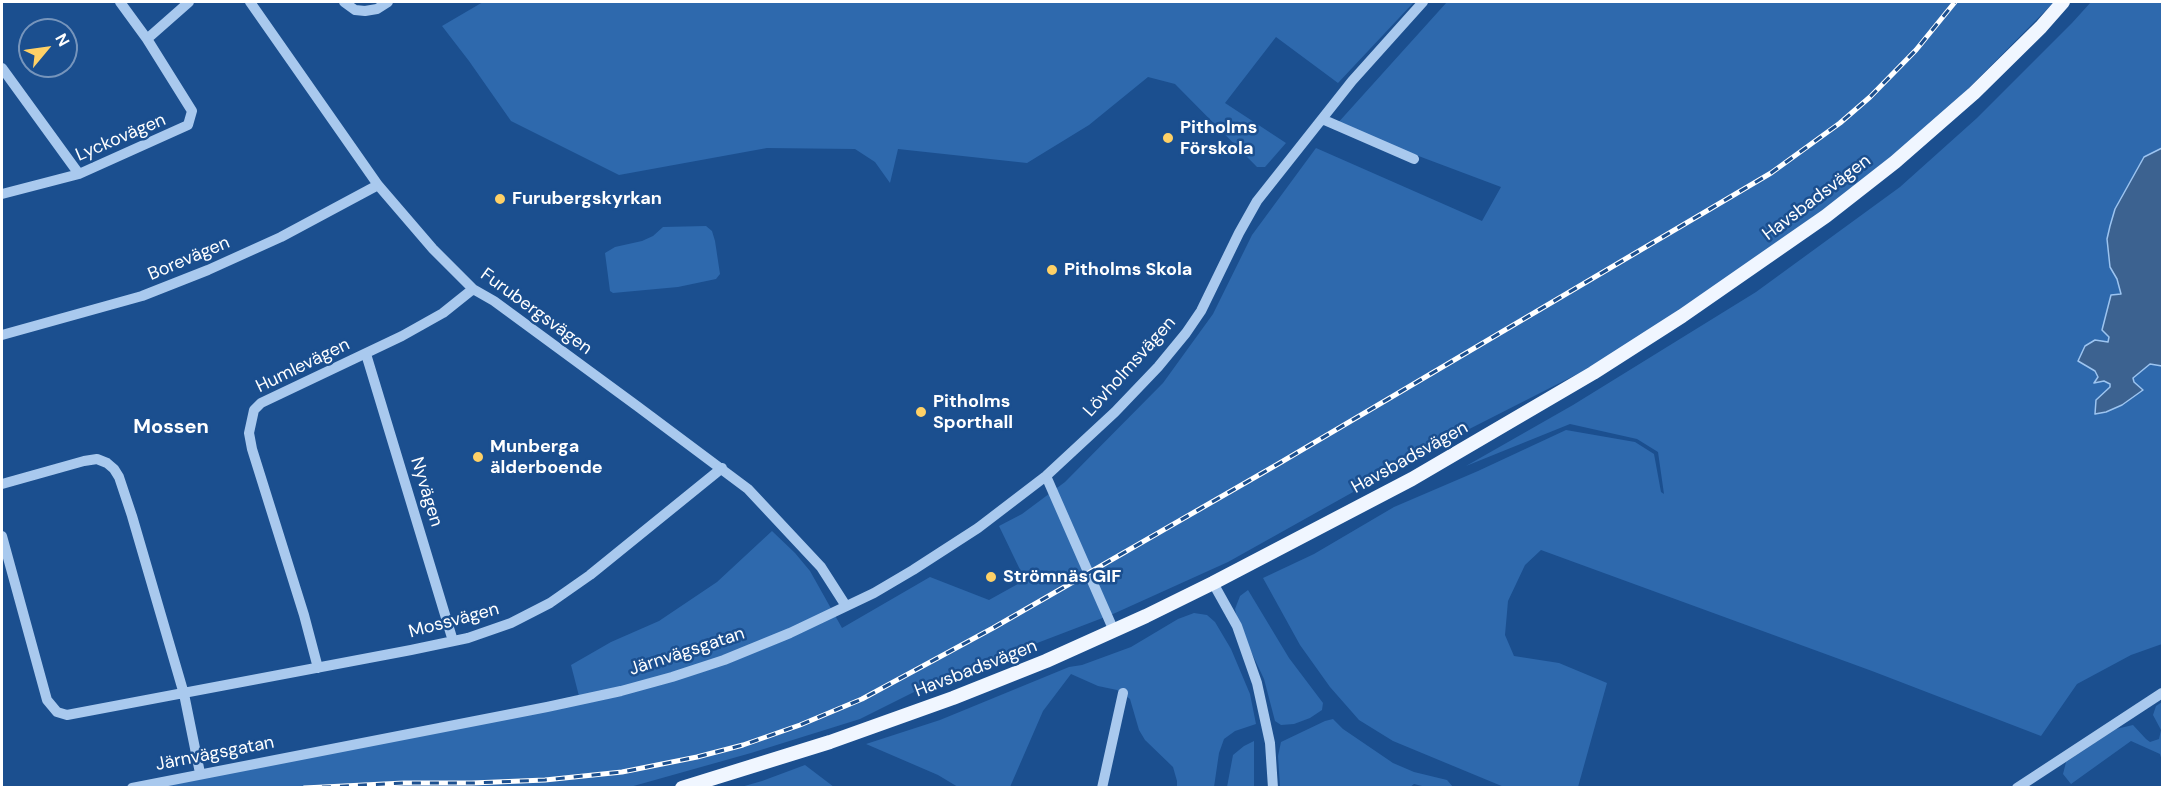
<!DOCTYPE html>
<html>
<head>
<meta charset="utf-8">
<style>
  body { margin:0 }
  #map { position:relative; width:2164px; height:789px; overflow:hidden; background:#1b4f8f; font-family:"DM Sans",sans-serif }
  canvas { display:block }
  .frame { position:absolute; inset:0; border:3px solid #fff; pointer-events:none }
  .north { position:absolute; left:18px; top:18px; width:60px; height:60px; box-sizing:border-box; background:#1b4f8f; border:2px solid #7695bc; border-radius:50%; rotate:61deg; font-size:16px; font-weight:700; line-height:24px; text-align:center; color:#fff }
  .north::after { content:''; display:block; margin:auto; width:21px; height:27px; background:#ffd166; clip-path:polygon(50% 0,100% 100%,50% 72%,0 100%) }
</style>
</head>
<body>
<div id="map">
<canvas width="2164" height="789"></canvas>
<div class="frame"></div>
<div class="north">N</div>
</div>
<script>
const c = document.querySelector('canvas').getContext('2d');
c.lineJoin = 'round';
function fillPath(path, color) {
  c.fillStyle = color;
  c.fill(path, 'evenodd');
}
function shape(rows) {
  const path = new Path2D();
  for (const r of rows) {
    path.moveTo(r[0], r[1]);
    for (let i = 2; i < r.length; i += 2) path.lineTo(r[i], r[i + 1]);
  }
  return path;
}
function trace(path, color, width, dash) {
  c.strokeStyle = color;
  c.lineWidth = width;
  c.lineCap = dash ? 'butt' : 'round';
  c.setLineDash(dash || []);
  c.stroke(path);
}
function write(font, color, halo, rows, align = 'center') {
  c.font = font + ' "DM Sans",sans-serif';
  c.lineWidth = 5;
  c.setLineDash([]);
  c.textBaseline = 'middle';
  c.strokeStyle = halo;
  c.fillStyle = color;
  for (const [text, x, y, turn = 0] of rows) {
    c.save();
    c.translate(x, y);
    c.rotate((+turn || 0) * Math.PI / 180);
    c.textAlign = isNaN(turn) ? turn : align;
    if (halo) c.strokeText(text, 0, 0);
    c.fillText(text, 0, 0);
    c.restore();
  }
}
fillPath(shape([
  [483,2,1414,2,1338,83,1276,37,1225,103,1286,143,1265,167,1257,167,1175,84,1148,77,1089,125,1027,163,898,149,890,183,875,162,855,149,767,148,619,175,511,121,469,61,442,26],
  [1447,2,2054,2,1955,102,1859,184,1744,266,1603,361,1430,449,1228,562,1113,614,930,684,860,719,751,753,630,787,134,788,580,700,571,665,611,642,659,621,717,582,772,531,795,553,810,571,842,628,930,577,989,600,1025,580,999,526,1022,514,1065,482,1163,383,1213,314,1252,235,1316,148,1482,221,1501,187,1336,125],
  [2091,2,2162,2,2162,148,2143,158,2115,209,2107,239,2110,267,2117,279,2121,294,2111,296,2105,323,2109,337,2108,343,2094,340,2085,346,2083,363,2095,371,2098,377,2094,383,2104,381,2109,383,2110,387,2143,390,2134,382,2133,378,2150,364,2162,366,2162,644,2131,655,2077,684,2041,736,1872,671,1541,550,1525,565,1508,601,1505,635,1514,656,1559,663,1607,683,1578,787,1504,787,1393,741,1359,720,1330,687,1300,645,1263,578,1314,554,1394,507,1478,471,1566,430,1635,442,1654,454,1661,492,1664,494,1658,452,1637,439,1570,424,1466,466,1573,405,1756,292,1900,187,1977,118,2072,23],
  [706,226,712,231,715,241,720,274,716,279,678,287,613,293,610,291,605,253,615,247,642,241,653,236,663,227],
  [1248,590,1289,658,1323,703,1322,710,1310,718,1294,724,1281,725,1275,721,1264,679,1239,626,1235,609,1240,596],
  [1194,613,1207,615,1215,622,1231,649,1250,694,1256,724,1235,731,1224,739,1219,753,1214,787,1177,787,1177,781,1173,767,1145,740,1139,730,1130,699,1117,690,1098,686,1071,674,1043,711,1010,787,958,787,938,775,866,744,940,720,1069,667,1082,665,1131,647,1178,619],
  [2162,702,2162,761,2160,754,2131,741,2071,784,2063,774,2066,762,2116,729,2133,725,2146,739,2150,742,2159,739,2161,730,2153,715,2156,706],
  [1333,719,1343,729,1393,763,1414,772,1447,780,1453,787,1426,787,1414,784,1409,788,1280,787,1278,756,1281,742,1325,721],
  [1254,741,1254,787,1227,787,1233,755,1244,746],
  [805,765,834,787,741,787,762,781]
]), '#2e69ad');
const water = shape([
  [2162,148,2162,366,2150,364,2133,378,2134,382,2143,390,2122,405,2106,412,2095,414,2096,400,2110,387,2110,384,2104,381,2094,383,2098,377,2095,371,2078,361,2085,346,2095,340,2108,342,2109,337,2102,330,2111,295,2121,294,2117,279,2110,267,2107,239,2110,226,2115,209,2144,157,2162,148]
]);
fillPath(water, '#3c6290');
trace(water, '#9cc4f0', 1.5);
trace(shape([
  [250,2,378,185,433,249,473,289,494,301,637,406,748,489,821,567,846,606],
  [344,2,355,10,365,11,377,9,388,2],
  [147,39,189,2],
  [2,68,79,174],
  [1322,119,1414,159],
  [2,194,79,174,188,125,192,111,147,39,120,2],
  [2,335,142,296,208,270,281,237,378,185],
  [366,354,453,641],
  [1046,476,1114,631],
  [2,484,84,461,97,459,107,463,114,469,119,477,132,516,184,694,200,773],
  [2,536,47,700,57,712,67,715,411,650,468,638,511,623,550,603,590,575,722,468],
  [1213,583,1237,626,1257,683,1270,743,1273,788],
  [318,668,304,615,252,449,249,433,254,410,261,403,402,336,443,313,473,289],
  [132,788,547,707,621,691,672,677,724,660,790,633,874,593,913,570,978,528,1046,476,1115,412,1158,367,1186,333,1201,311,1239,233,1257,201,1352,81,1423,2],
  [1102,788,1123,693],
  [2017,788,2162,693]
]), '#a9c9ee', 10);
trace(shape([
  [682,788,830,742,953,698,1046,661,1146,616,1213,583,1412,479,1593,373,1682,316,1826,216,1895,162,1974,93,2041,27,2063,2]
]), '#f0f6ff', 14);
const rail = shape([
  [304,788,404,783,472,783,545,780,622,772,697,757,743,745,800,725,862,699,993,628,1278,464,1771,173,1840,123,1870,97,1916,50,1955,2]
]);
trace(rail, '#fff', 5);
trace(rail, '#1b4f8f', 3, [9]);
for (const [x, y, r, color] of [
  [1168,138,6,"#ffd166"],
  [500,199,6,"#ffd166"],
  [1052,270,6,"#ffd166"],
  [921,412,6,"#ffd166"],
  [478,457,6,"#ffd166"],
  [991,577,6,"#ffd166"]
]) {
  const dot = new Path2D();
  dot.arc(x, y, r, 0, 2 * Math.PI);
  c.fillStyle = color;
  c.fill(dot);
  trace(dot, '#1b4f8f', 2);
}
write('bold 18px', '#fff', '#1b4f8f', [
  ["Pitholms",1180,128],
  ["Förskola",1180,149],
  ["Furubergskyrkan",512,199],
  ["Pitholms Skola",1064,270],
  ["Pitholms",933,402],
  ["Sporthall",933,423],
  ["Munberga",490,447],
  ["älderboende",490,468],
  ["Strömnäs GIF",1003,577]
], 'left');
write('18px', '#fff', '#1b4f8f', [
  ["Lyckovägen",121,138,-23],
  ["Havsbadsvägen",1817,198,-37],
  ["Borevägen",189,259,-23],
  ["Furubergsvägen",536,312,36],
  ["Humlevägen",303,366,-26],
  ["Lövholmsvägen",1130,367,-48],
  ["Havsbadsvägen",1410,458,-29],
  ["Nyvägen",426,492,73],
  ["Mossvägen",454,621,-15],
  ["Järnvägsgatan",687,652,-18],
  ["Havsbadsvägen",976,669,-21],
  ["Järnvägsgatan",215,754,-11]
]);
write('bold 20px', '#fff', '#1b4f8f', [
  ["Mossen",171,428]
]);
</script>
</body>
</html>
